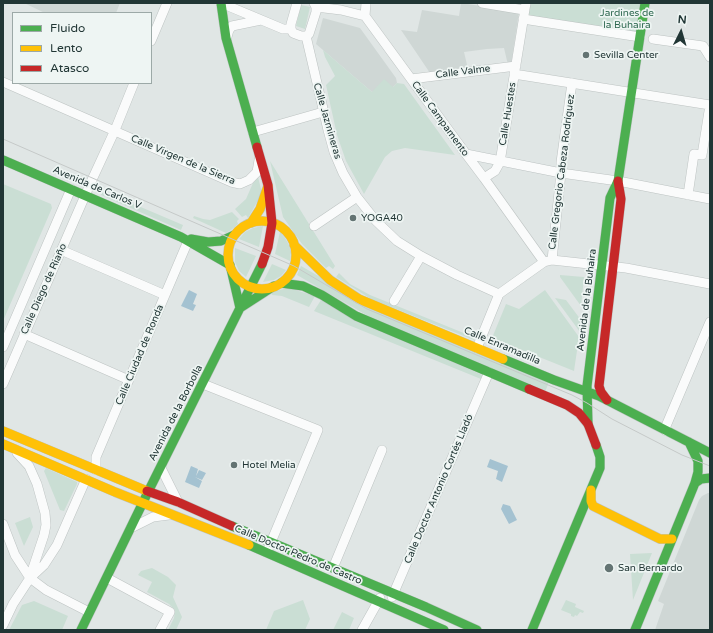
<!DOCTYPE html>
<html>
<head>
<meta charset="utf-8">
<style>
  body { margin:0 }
  #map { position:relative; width:713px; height:633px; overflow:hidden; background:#e0e6e5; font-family:"Varela Round",sans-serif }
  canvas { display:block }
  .frame { position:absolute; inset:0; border:4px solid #213635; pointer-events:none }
  .legend { position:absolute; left:12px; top:12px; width:140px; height:72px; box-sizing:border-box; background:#eef5f3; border:1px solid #9ca9a7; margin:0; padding:5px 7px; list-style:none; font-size:12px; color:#213635 }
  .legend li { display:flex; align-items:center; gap:8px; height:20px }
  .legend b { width:20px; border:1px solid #9ca9a7 }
  .north { position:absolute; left:661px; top:12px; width:40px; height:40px; -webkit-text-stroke:3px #eef5f3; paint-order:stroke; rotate:5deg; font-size:11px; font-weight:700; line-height:16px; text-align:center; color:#213635 }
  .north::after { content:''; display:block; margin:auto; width:14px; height:18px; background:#213635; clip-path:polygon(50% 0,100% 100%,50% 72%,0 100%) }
</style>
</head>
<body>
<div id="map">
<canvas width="713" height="633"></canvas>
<div class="frame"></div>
<ul class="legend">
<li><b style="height:5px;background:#4caf50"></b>Fluido</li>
<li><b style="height:5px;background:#ffc107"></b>Lento</li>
<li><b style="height:5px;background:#c62828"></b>Atasco</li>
</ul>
<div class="north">N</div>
</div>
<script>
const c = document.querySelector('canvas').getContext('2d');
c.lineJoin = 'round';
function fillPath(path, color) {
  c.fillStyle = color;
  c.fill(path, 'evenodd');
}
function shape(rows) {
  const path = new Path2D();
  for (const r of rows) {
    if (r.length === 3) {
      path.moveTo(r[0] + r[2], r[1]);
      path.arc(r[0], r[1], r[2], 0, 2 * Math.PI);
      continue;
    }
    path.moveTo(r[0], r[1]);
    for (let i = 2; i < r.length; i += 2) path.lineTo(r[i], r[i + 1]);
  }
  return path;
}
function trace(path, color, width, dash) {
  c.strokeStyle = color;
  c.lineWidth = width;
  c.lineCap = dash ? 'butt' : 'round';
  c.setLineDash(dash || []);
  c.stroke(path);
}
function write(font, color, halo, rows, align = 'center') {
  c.font = font + ' "Varela Round",sans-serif';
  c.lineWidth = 3.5;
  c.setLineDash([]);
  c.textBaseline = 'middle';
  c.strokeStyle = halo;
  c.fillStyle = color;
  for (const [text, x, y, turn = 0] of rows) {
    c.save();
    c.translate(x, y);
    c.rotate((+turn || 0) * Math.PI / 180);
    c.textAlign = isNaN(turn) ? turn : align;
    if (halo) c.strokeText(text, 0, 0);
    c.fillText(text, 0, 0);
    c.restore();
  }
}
fillPath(shape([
  [24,3,120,3,116,13,45,13],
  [461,3,519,12,511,64,508,65,504,48,487,49,464,52,468,69,430,73,401,30,417,32,422,10,459,16],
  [323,18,360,28,396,78,397,83,393,87,372,92,316,44],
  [708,493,710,493,710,630,655,630,664,604,658,601,699,500,702,496]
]), '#cfd7d5');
fillPath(shape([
  [526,3,645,3,640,37,523,19],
  [301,5,310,7,305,29,296,26],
  [323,50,372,92,384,79,393,87,397,83,404,84,455,155,405,148,392,151,385,157,364,194,346,161,337,135,326,85,335,76,325,57],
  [270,161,335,266,333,269,329,266,326,268,302,244,283,217],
  [258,177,261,189,261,195,248,218,246,215,242,217,235,209,246,199,253,183],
  [3,184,51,204,52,208,3,321],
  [103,191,183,225,181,230,101,195],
  [232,212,239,219,237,221,238,224,231,230,226,233,193,218,194,216,203,219,210,220],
  [263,226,259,247,239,239,245,232,253,228],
  [280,232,285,238,289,245,291,252,290,261,275,254],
  [235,248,256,256,246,277,239,271,235,262],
  [272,264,286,270,281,276,274,280,263,282],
  [301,266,322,278,549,382,545,392,375,320,297,275],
  [339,273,350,284,370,295,476,338,474,340,371,299,336,277],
  [560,275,584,277,581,306,560,277],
  [284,289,292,289,315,296,309,307,282,296,272,295,271,292],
  [545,290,579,337,574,371,492,338,506,304,519,309],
  [555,298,566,300,581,320,580,332],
  [321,300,482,375,481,379,314,311],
  [46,468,77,482,77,484,64,511,60,510,44,471],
  [30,517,33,527,24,546,15,523],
  [652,553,633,600,630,554],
  [152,568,168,577,176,585,173,597,182,617,176,630,168,630,174,618,175,610,169,604,147,592,152,582,138,575,141,571],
  [303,600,310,619,305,630,266,630,274,611],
  [566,600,576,604,575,607,584,611,583,613,580,612,577,616,575,615,574,617,571,616,571,614,561,610],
  [34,601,68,616,62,630,9,630,22,605],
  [342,612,354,618,349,630,333,630]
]), '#caded4');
fillPath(shape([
  [189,290,197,294,193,304,196,305,193,311,181,306],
  [490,459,508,466,502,482,496,479,498,471,487,467],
  [191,466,198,469,196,476,199,470,206,473,202,480,195,477,202,481,199,488,185,482],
  [503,504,510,506,517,520,509,524,501,509]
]), '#a4c2d1');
const street = shape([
  [221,3,283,29,291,29],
  [482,3,524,10],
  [316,7,341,10,365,16,466,154,484,178,544,262],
  [365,16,366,3],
  [523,19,640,37],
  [291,29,293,33,301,36,306,36,309,34,316,12,316,7,314,3],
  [291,29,291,24,297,3],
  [306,36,328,130,334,152,343,173,357,197,376,221,397,241,421,256,457,275,499,294],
  [227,37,229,30,232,26,261,20],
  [653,39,703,46,710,57],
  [151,41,167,3],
  [514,74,710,105],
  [411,79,516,66],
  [3,82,231,182,240,184,249,180,257,172,259,160],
  [253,132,323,112],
  [466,154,561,173,618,181,710,199],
  [484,178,495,171,500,162,526,3],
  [688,195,694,154,702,155,710,105],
  [314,226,357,197],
  [61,250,165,295],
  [552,260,561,173,561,162,572,83],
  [394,301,421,256],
  [24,334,129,380],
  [3,347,71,189],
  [477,348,499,294,544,262,552,260,626,268,710,284],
  [3,384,91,182,115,130,134,83],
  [203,384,318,430,269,547],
  [666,431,666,426,710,322],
  [17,453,29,466,37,484,45,513,46,525,44,535,30,577],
  [161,468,178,502],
  [96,470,96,457,188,241],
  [3,524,15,555,30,578,46,590,89,612],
  [131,528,153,517,169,515],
  [333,568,382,450],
  [107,578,170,612,160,630],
  [392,597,489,372],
  [3,625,13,604,30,578,44,565,57,545,86,479],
  [362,630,380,598]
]);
const fast = shape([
  [221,3,226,38,257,147],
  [3,160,181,237,230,265],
  [191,239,208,242,221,241,234,235],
  [231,269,240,308],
  [281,283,303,286,322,295,356,316,529,389],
  [240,308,274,286],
  [503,359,554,380,599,396,710,453],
  [588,424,587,386,610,198,618,181,645,3],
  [695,483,701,479,710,478],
  [232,526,426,607,477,630],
  [249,545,444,630],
  [81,630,148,492,262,264],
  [532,630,600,468,600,457,596,445],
  [635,630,695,483,698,472,698,461,689,442]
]);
const slow = shape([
  [262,255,34],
  [251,223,260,209,268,186],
  [294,245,330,280,359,299,503,359],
  [3,431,147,491],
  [3,444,115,492,249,545],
  [591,490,591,501,593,506,660,539,672,539]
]);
const jam = shape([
  [257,147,268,185,272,223,268,247,262,264],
  [529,389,567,405,579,413,588,424,596,445],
  [607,400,601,392,599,386,621,199,618,181],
  [147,491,178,502,232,526]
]);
trace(street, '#bdc3c2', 10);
trace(fast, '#bdc3c2', 10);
trace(slow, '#bdc3c2', 10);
trace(jam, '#bdc3c2', 10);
trace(street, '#fafbfb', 9);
trace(fast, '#4caf50', 9);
trace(slow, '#ffc107', 9);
trace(jam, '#c62828', 9);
trace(shape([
  [3,139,294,266,367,309,572,395,587,403,612,419,682,455,710,466]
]), '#c5c9c8', 1);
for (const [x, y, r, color] of [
  [586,55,4,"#647473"],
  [353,218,4,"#647473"],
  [234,465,4,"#647473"],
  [609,568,5,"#647473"]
]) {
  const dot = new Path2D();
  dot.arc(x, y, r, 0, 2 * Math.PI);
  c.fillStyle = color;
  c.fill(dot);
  trace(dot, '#eef5f3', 1.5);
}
write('10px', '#2f6951', '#eef5f3', [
  ["Jardines de",627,13],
  ["la Buhaira",627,25]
]);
write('10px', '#213635', '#eef5f3', [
  ["Sevilla Center",594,55],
  ["YOGA40",361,218],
  ["Hotel Melia",242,465],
  ["San Bernardo",618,568]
], 'left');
write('10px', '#213635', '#eef5f3', [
  ["Calle Valme",463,72,-7],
  ["Calle Huestes",508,114,-81],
  ["Calle Campamento",440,119,54],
  ["Calle Jazmineras",327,121,74],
  ["Calle Virgen de la Sierra",183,160,23],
  ["Calle Gregorio Cabeza Rodríguez",562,172,-83],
  ["Avenida de Carlos V",97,188,23],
  ["Calle Diego de Riaño",44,289,-66],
  ["Avenida de la Buhaira",587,300,-83],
  ["Calle Enramadilla",502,346,23],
  ["Calle Ciudad de Ronda",140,355,-67],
  ["Avenida de la Borbolla",176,413,-63],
  ["Calle Doctor Antonio Cortés Lladó",439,489,-67],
  ["Calle Doctor Pedro de Castro",298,555,23]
]);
</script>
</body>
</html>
